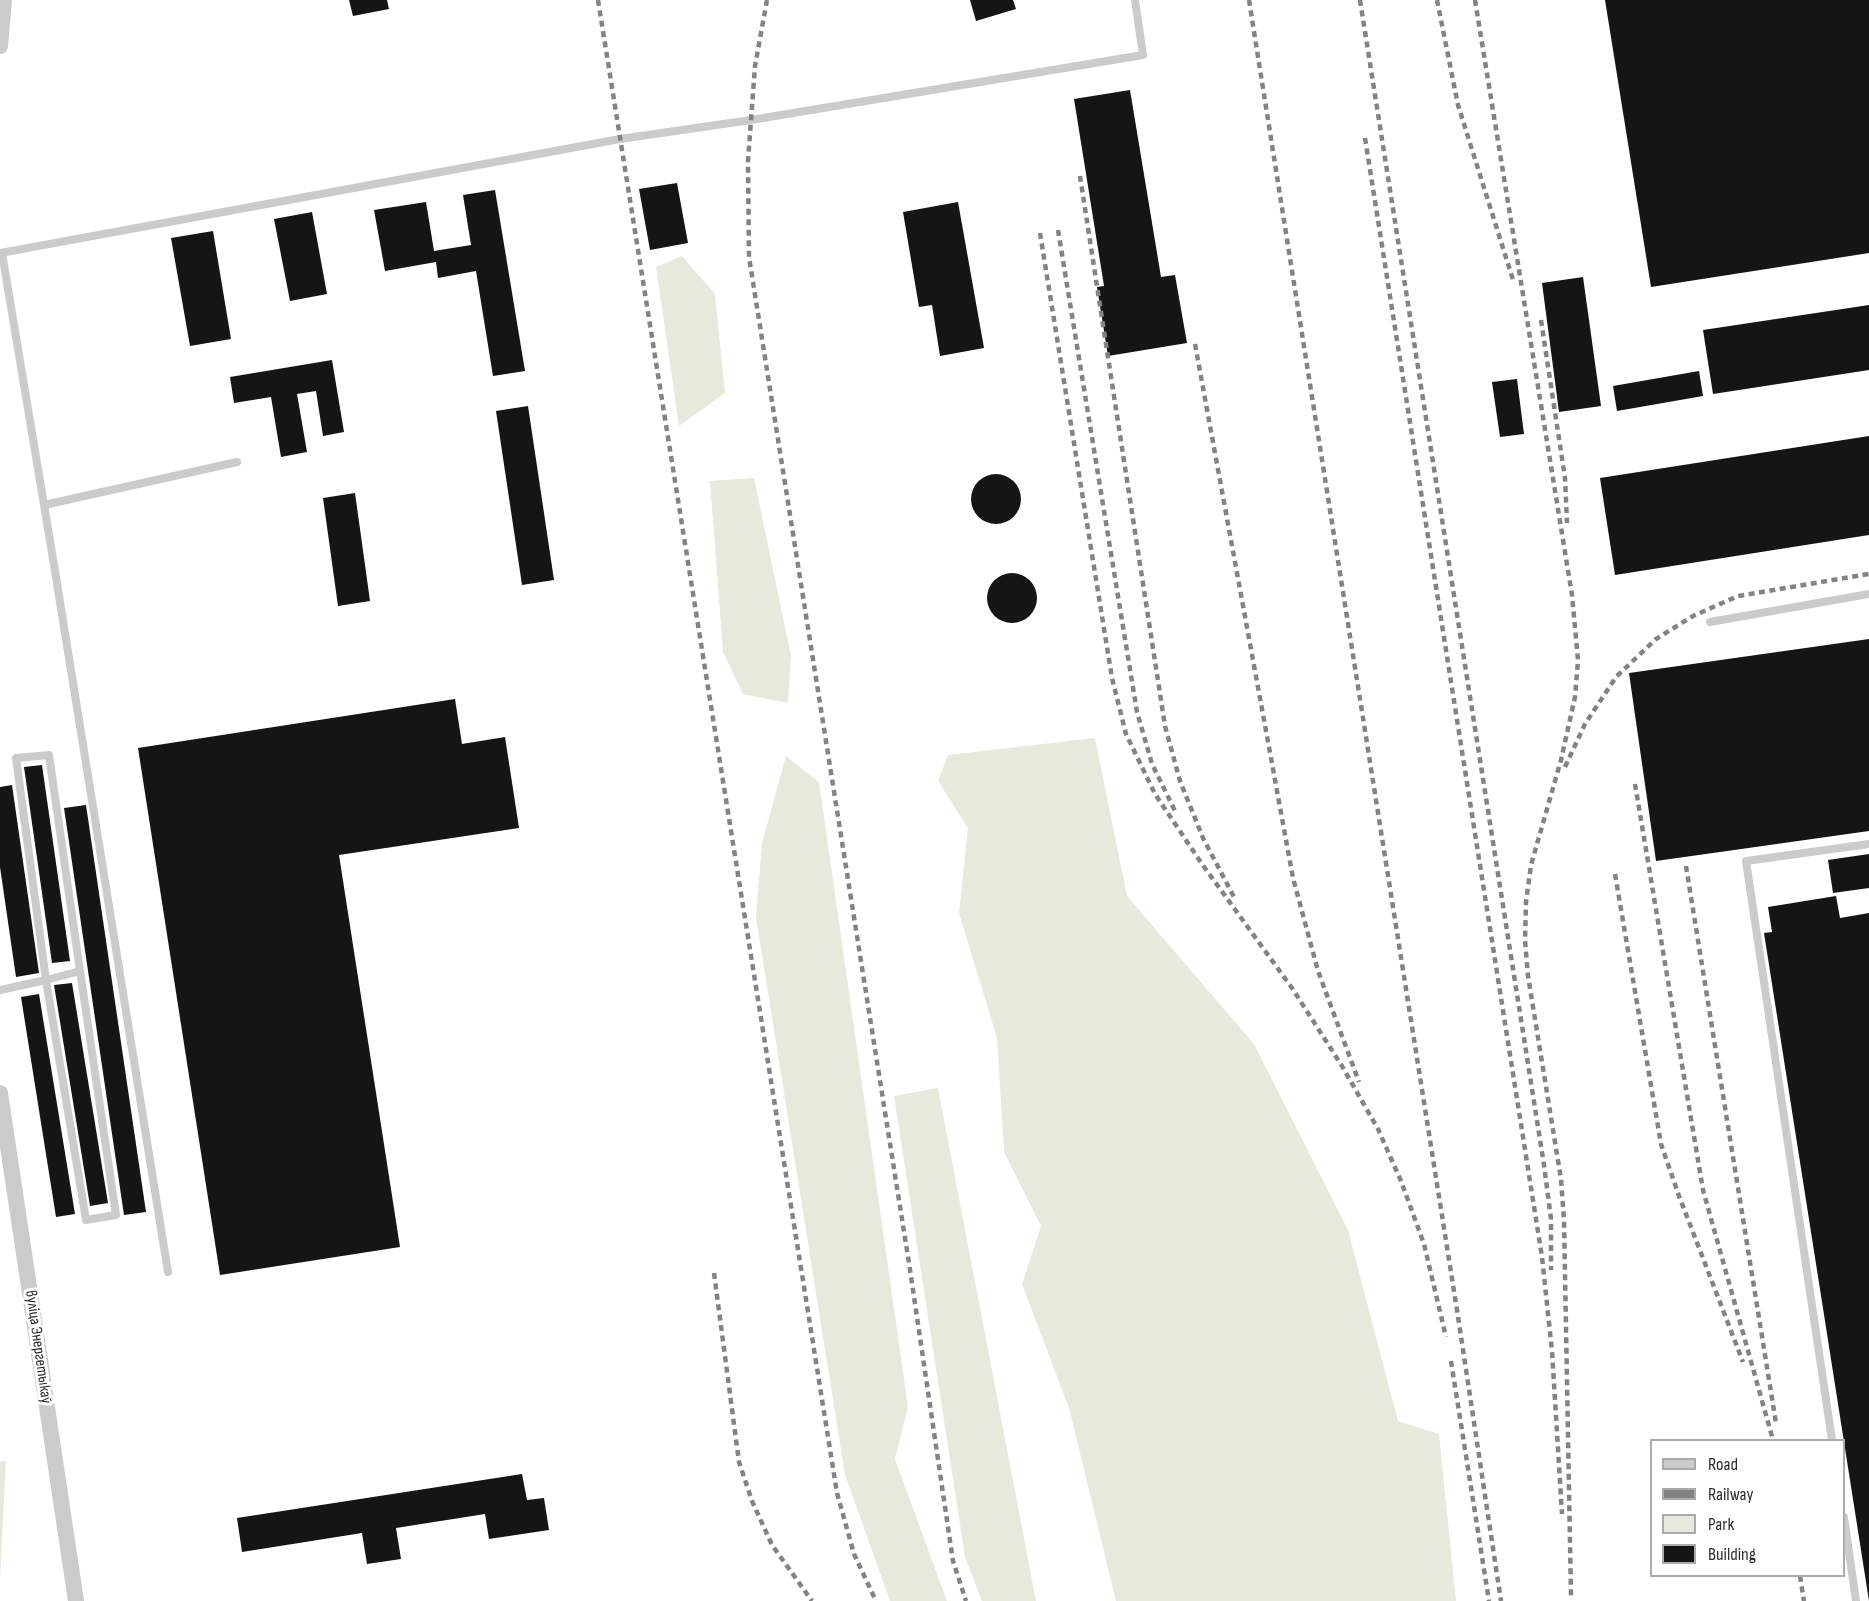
<!DOCTYPE html>
<html>
<head>
<meta charset="utf-8">
<style>
  body { margin:0 }
  #map { position:relative; width:1869px; height:1601px; overflow:hidden; background:#fff; font-family:"Sofia Sans Condensed",sans-serif }
  canvas { display:block }
  .legend { position:absolute; left:1650px; top:1439px; width:195px; height:138px; box-sizing:border-box; background:#fff; border:2px solid #ababab; margin:0; padding:8px 10px; list-style:none; font-size:18px; color:#2e2e2e }
  .legend li { display:flex; align-items:center; gap:12px; height:30px }
  .legend b { width:30px; border:2px solid #ababab }
</style>
</head>
<body>
<div id="map">
<canvas width="1869" height="1601"></canvas>
<ul class="legend">
<li><b style="height:8px;background:#cbcbcb"></b>Road</li>
<li><b style="height:8px;background:#838383"></b>Railway</li>
<li><b style="height:16px;background:#e5eadd"></b>Park</li>
<li><b style="height:16px;background:#151515"></b>Building</li>
</ul>
</div>
<script>
const c = document.querySelector('canvas').getContext('2d');
c.lineJoin = 'round';
function fillPath(path, color) {
  c.fillStyle = color;
  c.fill(path, 'evenodd');
}
function shape(rows) {
  const path = new Path2D();
  for (const r of rows) {
    if (r.length === 3) {
      path.moveTo(r[0] + r[2], r[1]);
      path.arc(r[0], r[1], r[2], 0, 2 * Math.PI);
      continue;
    }
    path.moveTo(r[0], r[1]);
    for (let i = 2; i < r.length; i += 2) path.lineTo(r[i], r[i + 1]);
  }
  return path;
}
function trace(path, color, width, dash) {
  c.strokeStyle = color;
  c.lineWidth = width;
  c.lineCap = dash ? 'butt' : 'round';
  c.setLineDash(dash || []);
  c.stroke(path);
}
function write(font, color, halo, rows, align = 'center') {
  c.font = font + ' "Sofia Sans Condensed",sans-serif';
  c.lineWidth = 6;
  c.setLineDash([]);
  c.textBaseline = 'middle';
  c.strokeStyle = halo;
  c.fillStyle = color;
  for (const [text, x, y, turn = 0] of rows) {
    c.save();
    c.translate(x, y);
    c.rotate((+turn || 0) * Math.PI / 180);
    c.textAlign = isNaN(turn) ? turn : align;
    if (halo) c.strokeText(text, 0, 0);
    c.fillText(text, 0, 0);
    c.restore();
  }
}
fillPath(shape([
  [682,256,715,294,725,393,679,426,656,267],
  [754,478,791,656,788,703,743,694,723,652,710,481],
  [1095,738,1127,896,1254,1044,1348,1230,1398,1421,1439,1434,1456,1601,1116,1601,1069,1408,1022,1284,1041,1226,1004,1152,997,1038,959,913,968,828,938,781,948,755],
  [786,756,819,782,908,1407,895,1459,947,1601,890,1601,845,1475,756,917,762,843],
  [938,1088,1036,1601,982,1601,965,1557,894,1096],
  [6,1461,0,1580,0,1462]
]), '#e5eadd');
fillPath(shape([
  [349,0,387,0,389,9,353,16],
  [970,0,1013,0,1016,9,976,21],
  [1605,0,1869,0,1869,253,1651,287],
  [1130,90,1161,277,1175,275,1187,343,1108,356,1097,287,1104,286,1074,99],
  [677,183,688,243,650,250,639,189],
  [495,190,525,371,493,376,476,271,438,278,436,262,385,271,374,210,426,202,434,251,471,245,463,195],
  [958,202,984,348,940,356,932,305,919,307,903,212],
  [312,212,327,294,290,301,274,219],
  [213,231,231,339,190,346,171,238],
  [1583,277,1601,406,1559,412,1542,283],
  [1869,305,1869,370,1713,394,1703,330],
  [332,360,344,432,323,436,316,391,297,394,307,452,281,457,271,397,234,403,230,377],
  [1699,371,1703,396,1617,411,1613,386],
  [1517,379,1524,434,1500,437,1492,382],
  [528,406,554,580,522,585,496,411],
  [1869,436,1869,535,1615,575,1600,478],
  [996,499,25],
  [355,493,370,601,338,606,323,498],
  [1012,598,25],
  [1869,639,1869,831,1656,861,1629,673],
  [455,699,462,744,505,737,519,828,339,855,400,1247,220,1275,138,748],
  [42,765,70,961,52,963,24,767],
  [12,785,39,973,16,977,0,867,0,787],
  [86,805,146,1212,124,1215,64,808],
  [1869,854,1869,888,1833,893,1828,860],
  [1836,896,1840,918,1869,913,1869,1601,1764,933,1772,932,1768,907],
  [72,983,108,1203,90,1206,54,985],
  [39,994,75,1214,56,1217,21,997],
  [522,1474,527,1500,544,1498,549,1530,489,1539,485,1514,396,1528,401,1559,367,1564,362,1533,242,1552,237,1518]
]), '#151515');
trace(shape([
  [0,253,620,139,751,120,1143,55,1135,0],
  [2,253,55,571,168,1272],
  [44,505,237,462],
  [1710,622,1869,594],
  [0,990,46,980,80,971,116,1215,86,1220,46,980,16,758,49,755,80,971],
  [1832,1440,1746,861,1869,844],
  [1844,1517,1856,1601]
]), '#cbcbcb', 8);
trace(shape([
  [0,46,4,0],
  [0,1093,76,1601]
]), '#cbcbcb', 16);
trace(shape([
  [598,0,837,1493,854,1554,876,1601],
  [767,0,755,66,751,120,748,161,749,257,909,1263,953,1561,966,1601],
  [1249,0,1457,1310,1501,1601],
  [1360,0,1544,1165,1551,1219,1551,1270],
  [1437,0,1458,105,1514,283],
  [1475,0,1572,595,1578,660,1575,697,1561,760,1531,865,1526,902,1525,940,1528,976,1561,1179,1564,1220,1571,1596],
  [1365,138,1542,1257,1552,1351,1562,1514],
  [1080,176,1165,726,1180,781,1203,838,1234,897],
  [1058,230,1137,712,1152,764,1176,813],
  [1040,233,1112,678,1126,734,1155,794,1202,864,1292,988,1342,1066,1378,1129,1401,1181,1424,1244,1446,1337],
  [1541,320,1565,478,1567,523],
  [1195,344,1293,878,1318,971,1359,1082],
  [1565,767,1585,724,1616,677,1656,639,1693,616,1738,596,1869,574],
  [1635,784,1703,1190,1773,1440],
  [1686,866,1776,1423],
  [1615,874,1661,1144,1679,1196,1743,1362],
  [714,1273,739,1462,752,1501,772,1545,812,1601],
  [1451,1361,1489,1601],
  [1800,1576,1804,1601]
]), '#838383', 4.5, [6, 4.5]);
write('16px', '#2e2e2e', '#fff', [
  ["вуліца Энергетыкаў",38,1347,82]
]);
</script>
</body>
</html>
